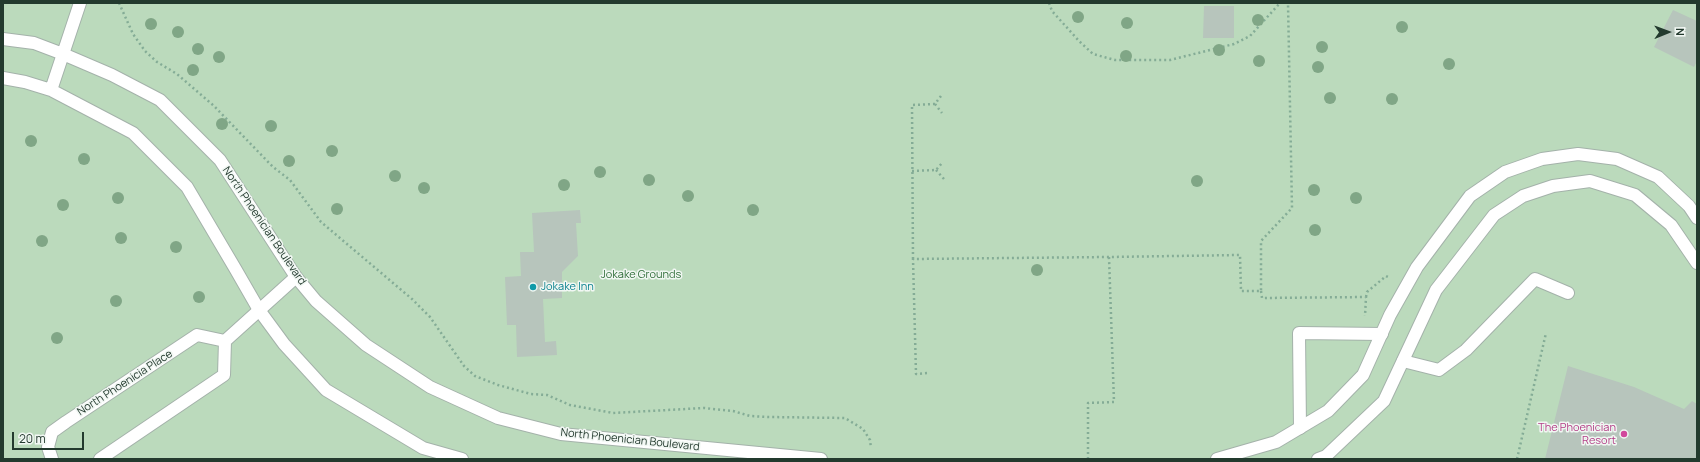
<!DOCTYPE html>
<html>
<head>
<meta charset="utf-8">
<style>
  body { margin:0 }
  #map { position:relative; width:1700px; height:462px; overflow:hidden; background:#e1ebe4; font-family:Manrope,sans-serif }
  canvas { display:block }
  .frame { position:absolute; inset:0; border:4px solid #233a2e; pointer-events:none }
  .north { position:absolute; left:1648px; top:12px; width:40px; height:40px; -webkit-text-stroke:3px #f1f7f3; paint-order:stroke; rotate:89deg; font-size:11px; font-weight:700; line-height:16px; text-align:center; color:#233a2e }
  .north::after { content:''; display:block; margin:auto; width:14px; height:18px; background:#233a2e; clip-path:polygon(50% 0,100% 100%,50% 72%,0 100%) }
  .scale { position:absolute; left:12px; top:432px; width:72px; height:18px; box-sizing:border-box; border:2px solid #233a2e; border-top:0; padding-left:5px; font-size:12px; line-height:14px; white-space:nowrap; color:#233a2e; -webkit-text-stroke:3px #f1f7f3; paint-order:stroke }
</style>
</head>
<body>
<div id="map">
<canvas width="1700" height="462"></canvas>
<div class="frame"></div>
<div class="north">N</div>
<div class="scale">20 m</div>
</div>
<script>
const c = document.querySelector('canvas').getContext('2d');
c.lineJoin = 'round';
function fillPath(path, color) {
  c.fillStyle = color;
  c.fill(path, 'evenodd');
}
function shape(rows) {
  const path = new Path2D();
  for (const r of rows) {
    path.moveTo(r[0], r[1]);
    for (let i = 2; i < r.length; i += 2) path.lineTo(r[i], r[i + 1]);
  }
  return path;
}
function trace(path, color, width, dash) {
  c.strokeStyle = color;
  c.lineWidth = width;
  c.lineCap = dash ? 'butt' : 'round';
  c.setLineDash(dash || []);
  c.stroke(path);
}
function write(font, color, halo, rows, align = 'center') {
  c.font = font + ' Manrope,sans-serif';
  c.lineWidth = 3;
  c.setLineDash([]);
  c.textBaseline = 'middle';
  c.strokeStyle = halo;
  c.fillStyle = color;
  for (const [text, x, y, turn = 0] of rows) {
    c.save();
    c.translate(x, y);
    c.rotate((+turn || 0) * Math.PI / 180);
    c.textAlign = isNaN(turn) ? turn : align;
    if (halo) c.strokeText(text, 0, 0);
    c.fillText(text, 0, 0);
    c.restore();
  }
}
fillPath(shape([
  [3,3,1697,3,1697,459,3,459]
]), '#bbdabc');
fillPath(shape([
  [1204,6,1234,6,1234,38,1203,38],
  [1673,10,1697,21,1697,61,1694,67,1654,47],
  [580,210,581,223,576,223,578,256,562,272,562,298,543,299,545,342,556,341,557,355,517,357,516,325,507,325,505,277,521,276,520,252,534,252,532,213],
  [1568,366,1634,387,1684,409,1692,401,1697,404,1697,459,1545,459]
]), '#b7c5bc');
const service = shape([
  [1403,361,1439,370,1466,350,1535,279,1568,293],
  [1300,428,1299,333,1382,334],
  [52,459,48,447,52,432,66,422,197,335,225,341],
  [100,459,224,375,225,341,296,277]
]);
const minor = shape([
  [3,39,34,43,63,54,112,75,160,100,220,160,296,277,316,301,366,345,430,387,498,418,561,434,821,459],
  [3,78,25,82,51,90,133,133,187,187,236,270,259,310,284,344,326,390,423,448,462,459],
  [51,90,80,3],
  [1217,459,1276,442,1328,411,1363,375,1390,315,1417,267,1470,196,1505,172,1542,159,1578,154,1617,159,1658,177,1689,206,1697,218],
  [1318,459,1326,456,1384,401,1436,290,1494,215,1523,196,1553,186,1590,181,1635,195,1671,225,1697,263]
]);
trace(service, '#a4b2aa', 14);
trace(minor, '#a4b2aa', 14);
trace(shape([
  [119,3,133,34,145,51,157,62,177,74,214,106,273,167,290,180,321,222,412,299,430,317,464,366,475,376,498,385,531,394,547,395,570,405,613,413,704,408,733,411,750,416,769,417,845,418,863,429,870,440,871,448],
  [1049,3,1052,11,1079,41,1093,54,1115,60,1170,60,1234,44,1250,36,1280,3],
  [935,104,942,113],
  [936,170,944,179],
  [912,171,936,170,942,163],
  [913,259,912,105,935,104,941,96],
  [1261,291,1262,298,1366,297,1365,316],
  [1366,297,1367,292,1386,276,1390,278],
  [927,373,916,374,913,259,1109,257],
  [1088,459,1088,403,1114,402,1109,257,1240,255,1241,291,1261,291,1261,241,1292,208,1288,3],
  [1517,459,1546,333]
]), '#84ac96', 2.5, [2, 3]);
trace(service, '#fff', 12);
trace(minor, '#fff', 12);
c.fillStyle = '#80a686';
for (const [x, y] of [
  [1078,17],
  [1258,20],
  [1127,23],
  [151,24],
  [1402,27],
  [178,32],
  [1322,47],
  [198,49],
  [1219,50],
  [1126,56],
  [219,57],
  [1259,61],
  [1449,64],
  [1318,67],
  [193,70],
  [1330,98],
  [1392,99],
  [222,124],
  [271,126],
  [31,141],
  [332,151],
  [84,159],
  [289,161],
  [600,172],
  [395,176],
  [649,180],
  [1197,181],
  [564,185],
  [424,188],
  [1314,190],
  [688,196],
  [118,198],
  [1356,198],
  [63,205],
  [337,209],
  [753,210],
  [1315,230],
  [121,238],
  [42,241],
  [176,247],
  [1037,270],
  [199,297],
  [116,301],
  [57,338]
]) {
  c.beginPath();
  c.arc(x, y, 6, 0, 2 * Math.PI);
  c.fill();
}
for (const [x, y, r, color] of [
  [533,287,4,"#0f9aa8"],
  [1624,434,4,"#d1479c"]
]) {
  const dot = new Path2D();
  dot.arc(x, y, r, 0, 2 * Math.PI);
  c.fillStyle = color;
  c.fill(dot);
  trace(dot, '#f1f7f3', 1.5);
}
write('11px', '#233a2e', '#f1f7f3', [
  ["North Phoenician Boulevard",264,226,56],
  ["North Phoenicia Place",125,383,-33],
  ["North Phoenician Boulevard",630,440,6]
]);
write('11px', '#306e39', '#f1f7f3', [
  ["Jokake Grounds",641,275]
]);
write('11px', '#0d838f', '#f1f7f3', [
  ["Jokake Inn",541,287]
], 'left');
write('11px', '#b23c85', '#f1f7f3', [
  ["The Phoenician",1616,428],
  ["Resort",1616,441]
], 'right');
</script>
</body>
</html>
